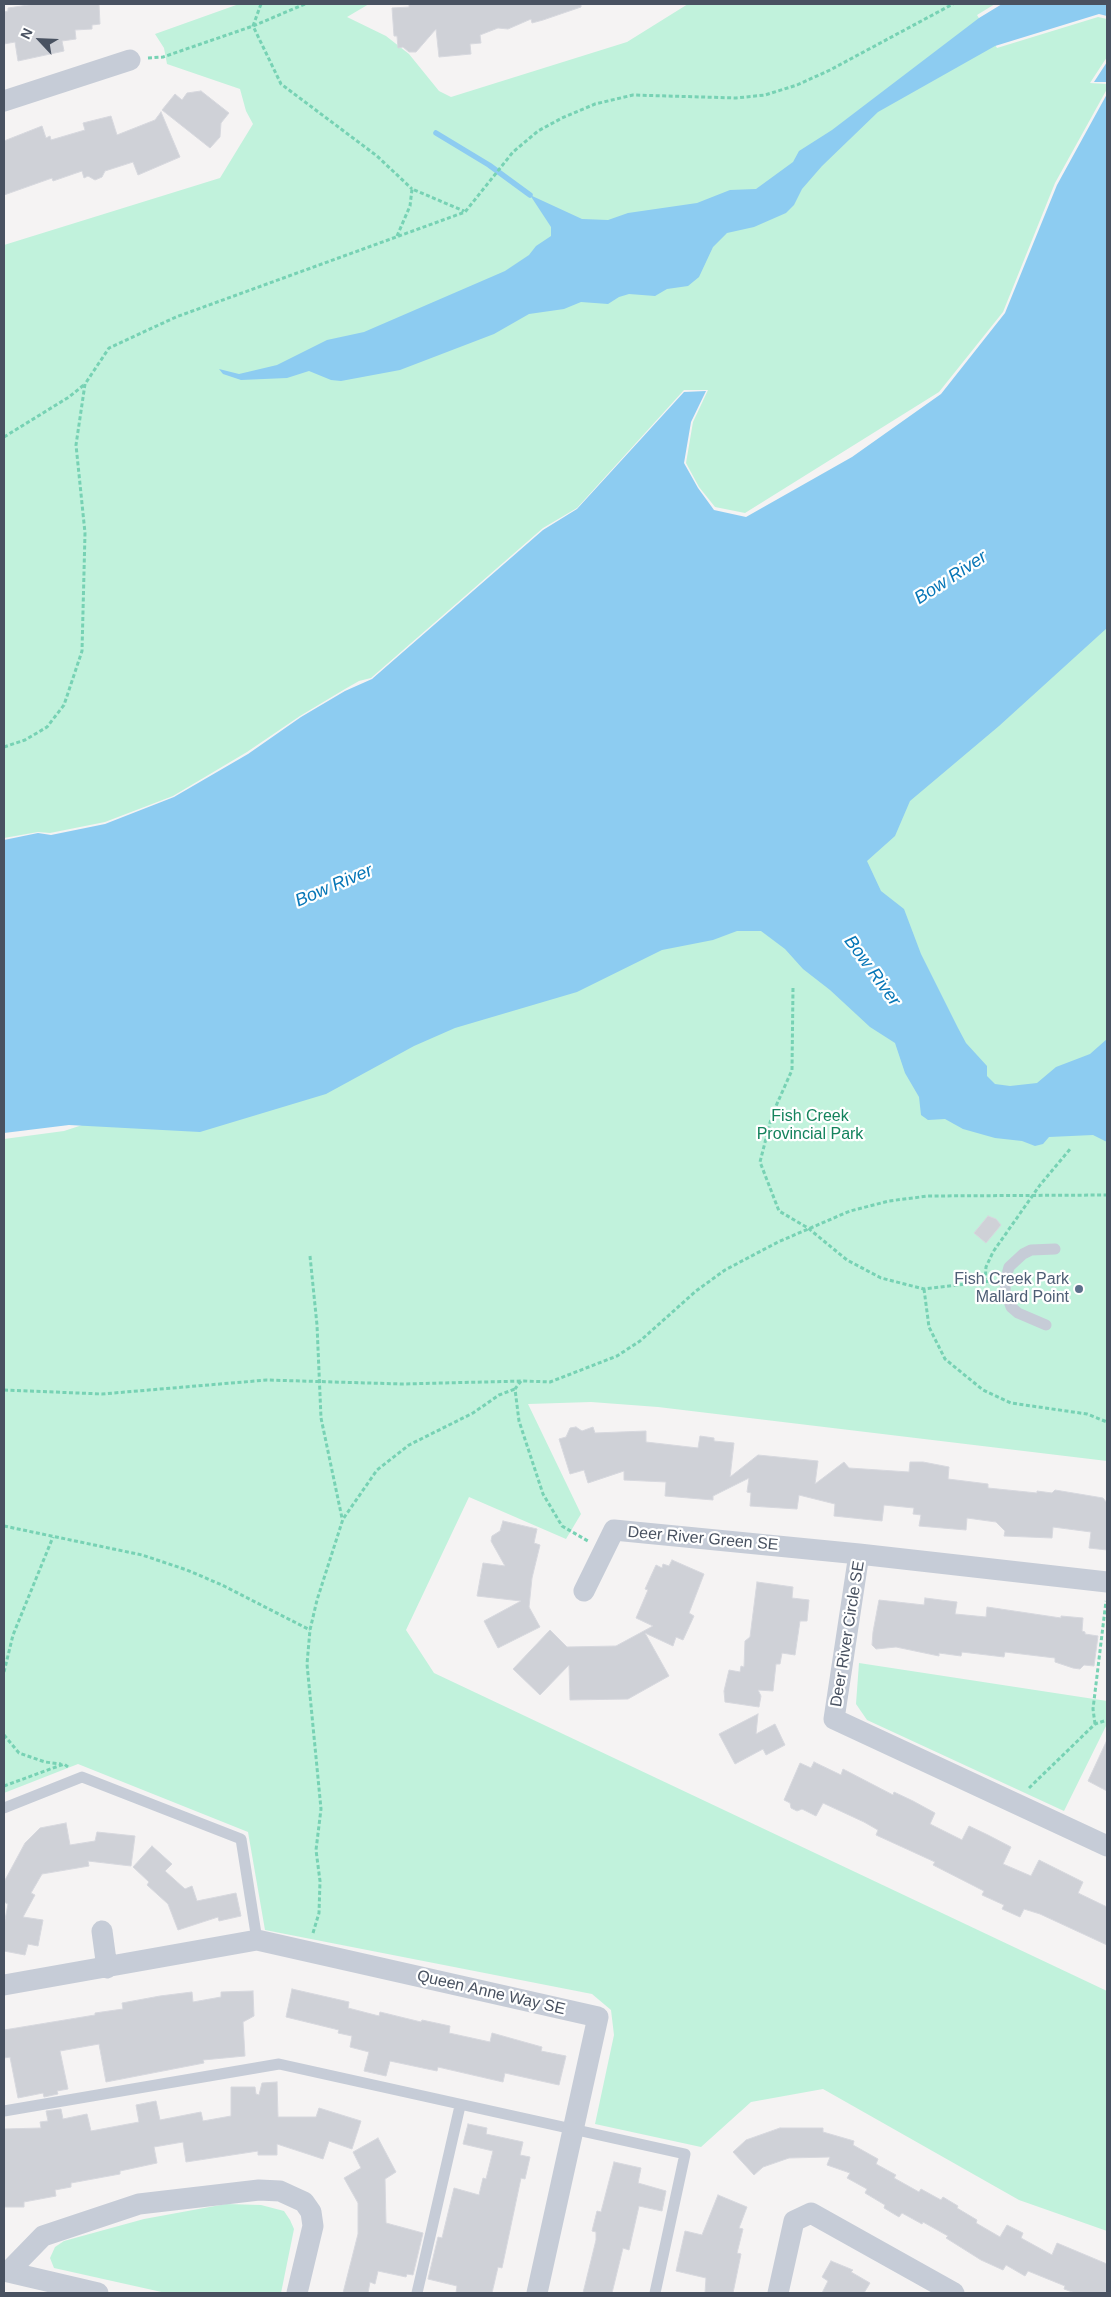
<!DOCTYPE html>
<html>
<head>
<meta charset="utf-8">
<style>
  body { margin:0 }
  #map { position:relative; width:1111px; height:2297px; overflow:hidden; background:#f5f3f3; font-family:Arial,sans-serif }
  canvas { display:block }
  .frame { position:absolute; inset:0; border:5px solid #495261; pointer-events:none }
  .north { position:absolute; left:15px; top:15px; width:50px; height:50px; -webkit-text-stroke:4px #fff; paint-order:stroke; rotate:295deg; font-size:14px; font-weight:700; line-height:20px; text-align:center; color:#495261 }
  .north::after { content:''; display:block; margin:auto; width:18px; height:22px; background:#495261; clip-path:polygon(50% 0,100% 100%,50% 72%,0 100%) }
</style>
</head>
<body>
<div id="map">
<canvas width="1111" height="2297"></canvas>
<div class="frame"></div>
<div class="north">N</div>
</div>
<script>
const c = document.querySelector('canvas').getContext('2d');
c.lineJoin = 'round';
function fillPath(path, color) {
  c.fillStyle = color;
  c.fill(path, 'evenodd');
}
function shape(rows) {
  const path = new Path2D();
  for (const r of rows) {
    path.moveTo(r[0], r[1]);
    for (let i = 2; i < r.length; i += 2) path.lineTo(r[i], r[i + 1]);
  }
  return path;
}
function trace(path, color, width, dash) {
  c.strokeStyle = color;
  c.lineWidth = width;
  c.lineCap = dash ? 'butt' : 'round';
  c.setLineDash(dash || []);
  c.stroke(path);
}
function write(font, color, halo, rows, align = 'center') {
  c.font = font + ' Arial,sans-serif';
  c.lineWidth = 4.5;
  c.setLineDash([]);
  c.textBaseline = 'middle';
  c.strokeStyle = halo;
  c.fillStyle = color;
  for (const [text, x, y, turn = 0] of rows) {
    c.save();
    c.translate(x, y);
    c.rotate((+turn || 0) * Math.PI / 180);
    c.textAlign = isNaN(turn) ? turn : align;
    if (halo) c.strokeText(text, 0, 0);
    c.fillText(text, 0, 0);
    c.restore();
  }
}
fillPath(shape([
  [239,4,369,4,347,17,386,36,409,54,439,91,451,97,627,42,688,4,995,4,977,15,997,48,1098,17,1107,19,1107,57,1090,83,1107,84,1107,89,1055,183,1003,312,939,392,745,513,715,507,699,487,686,463,693,422,708,390,684,390,577,508,543,528,371,678,359,681,345,689,300,716,247,752,173,796,105,822,50,833,38,832,4,838,4,245,220,178,253,124,246,111,240,89,167,64,164,48,155,34],
  [1107,474,1107,1461,658,1407,591,1402,528,1404,581,1514,566,1539,469,1497,406,1630,434,1673,1107,1991,1107,2231,1019,2200,823,2089,751,2102,701,2147,595,2124,614,2035,611,2010,592,1994,265,1930,248,1832,78,1764,4,1793,4,1139,64,1131,122,1112],
  [859,1663,1107,1701,1107,1724,1064,1811,867,1720,856,1704],
  [226,2204,261,2205,284,2211,290,2220,294,2229,281,2293,166,2293,54,2268,50,2258,55,2247,64,2241,144,2219]
]), '#c1f2dc');
fillPath(shape([
  [1002,4,1107,4,1107,16,1099,14,995,46,878,112,822,166,802,189,794,205,786,213,754,227,727,233,713,247,699,277,688,286,667,289,655,296,629,294,619,297,608,304,581,302,564,309,529,314,494,334,400,370,341,381,331,380,309,371,287,378,241,380,223,374,219,369,239,374,277,365,327,340,364,332,505,271,529,255,536,246,551,236,551,227,530,195,582,219,608,220,628,213,697,203,730,190,756,189,793,162,799,151,832,130,979,18],
  [1107,62,1107,82,1094,82],
  [1107,94,1107,628,999,726,910,801,895,836,867,861,881,891,904,909,921,954,958,1028,966,1043,987,1066,987,1076,995,1084,1010,1086,1037,1083,1056,1067,1090,1054,1107,1039,1107,1142,1093,1135,1049,1137,1043,1144,1035,1146,1022,1141,995,1138,963,1129,945,1119,928,1120,921,1115,919,1097,905,1073,895,1043,870,1027,830,990,803,969,785,949,761,931,737,931,713,940,662,950,577,992,455,1028,414,1046,326,1094,200,1132,69,1125,4,1133,4,840,38,833,51,835,105,824,174,797,248,754,301,717,345,691,372,679,543,530,577,509,684,392,706,391,691,422,684,463,698,488,714,510,746,517,852,457,941,394,1005,313,1057,185]
]), '#8dccf1');
trace(shape([
  [436,133,489,165,530,195]
]), '#8dccf1', 5.5);
const building = shape([
  [35,4,99,4,100,24,92,25,92,29,75,30,76,39,62,41,64,51,18,61,15,42,4,44,4,12,8,11,8,8,35,4],
  [409,4,581,4,581,7,543,20,532,23,531,19,508,29,498,28,480,35,481,43,470,44,471,54,439,57,436,29,416,52,409,52,403,47,398,48,397,36,394,36,392,8,409,7,409,4],
  [201,91,229,113,221,123,220,137,210,148,162,110,175,94,182,100,187,93,201,91],
  [161,112,180,157,138,175,133,162,105,171,102,177,95,180,88,176,84,178,82,171,53,181,52,178,4,195,4,141,42,126,46,138,50,136,51,140,85,130,83,123,111,116,117,135,155,120,161,112],
  [988,1216,996,1219,1001,1225,986,1243,974,1233,988,1216],
  [576,1427,582,1431,593,1427,595,1433,646,1431,646,1442,698,1448,700,1436,714,1438,714,1441,734,1443,730,1477,758,1455,818,1461,815,1484,844,1462,849,1468,909,1472,910,1462,923,1462,949,1467,948,1479,988,1484,988,1488,1037,1493,1037,1491,1052,1493,1055,1490,1103,1498,1107,1503,1107,1550,1089,1548,1091,1532,1053,1527,1052,1538,1004,1536,1005,1531,996,1522,967,1518,966,1530,919,1526,921,1515,913,1514,914,1508,884,1505,882,1521,834,1516,835,1504,799,1495,797,1509,750,1506,751,1493,747,1492,749,1478,713,1496,713,1500,665,1496,666,1482,624,1480,624,1471,588,1483,584,1470,570,1474,559,1439,566,1437,570,1428,576,1427],
  [503,1521,537,1529,534,1543,540,1545,532,1578,529,1607,540,1627,498,1648,484,1621,521,1601,477,1596,483,1563,505,1566,491,1541,492,1536,500,1531,503,1521],
  [672,1560,704,1574,689,1613,694,1616,683,1640,676,1637,673,1646,645,1633,669,1676,628,1699,570,1700,569,1665,540,1695,513,1669,550,1630,567,1647,616,1646,653,1626,636,1618,648,1590,645,1589,656,1565,662,1568,663,1564,669,1566,672,1560],
  [757,1582,793,1587,792,1598,809,1600,807,1621,800,1621,795,1655,782,1653,780,1664,776,1664,773,1691,758,1690,761,1696,759,1707,725,1702,724,1691,729,1670,740,1672,741,1666,744,1667,745,1641,750,1637,757,1582],
  [925,1598,957,1602,955,1614,986,1617,987,1607,1061,1618,1061,1616,1083,1618,1082,1631,1085,1632,1085,1634,1098,1636,1094,1666,1084,1665,1080,1669,1073,1668,1055,1662,1055,1658,1005,1652,1004,1657,962,1652,961,1656,939,1653,939,1656,896,1647,876,1649,872,1645,873,1632,879,1600,924,1605,925,1598],
  [758,1714,756,1734,775,1724,785,1745,766,1755,763,1749,735,1764,719,1734,758,1714],
  [1107,1740,1107,1791,1088,1781,1107,1740],
  [814,1762,841,1775,843,1769,893,1795,894,1792,913,1801,935,1813,930,1824,962,1840,969,1826,988,1835,1011,1847,1003,1864,1031,1876,1039,1860,1083,1882,1078,1893,1107,1907,1107,1945,1040,1914,1024,1909,1020,1917,1002,1909,1004,1905,982,1895,984,1891,933,1865,935,1862,876,1835,878,1830,864,1822,823,1803,816,1816,802,1809,797,1811,791,1808,790,1803,784,1800,800,1763,811,1768,814,1762],
  [66,1823,70,1845,95,1841,97,1832,135,1836,131,1866,88,1861,89,1866,42,1874,31,1893,35,1895,23,1917,43,1920,38,1946,28,1944,25,1955,4,1951,4,1925,8,1904,4,1902,4,1882,25,1843,40,1828,66,1823],
  [152,1846,172,1864,165,1871,185,1889,192,1886,197,1901,236,1893,241,1916,219,1921,218,1917,178,1930,168,1904,147,1885,149,1882,133,1867,152,1846],
  [292,1989,349,2002,348,2008,379,2016,380,2012,421,2022,422,2020,450,2026,449,2033,490,2042,492,2033,542,2047,541,2051,566,2056,559,2085,505,2073,503,2082,438,2067,437,2071,390,2061,386,2076,364,2071,369,2052,350,2047,352,2036,338,2033,339,2030,286,2017,292,1989],
  [253,1991,254,2016,243,2022,245,2056,203,2060,204,2063,106,2082,99,2044,60,2051,68,2089,57,2091,58,2094,44,2097,43,2093,18,2098,10,2057,4,2058,4,2030,95,2015,95,2013,123,2009,122,2003,160,1996,192,1992,193,2002,221,1997,221,1992,253,1991],
  [277,2082,278,2117,316,2117,319,2108,361,2121,352,2149,329,2141,323,2159,277,2144,277,2155,258,2155,258,2151,186,2162,183,2142,154,2147,157,2163,120,2171,120,2174,71,2183,71,2187,55,2190,56,2196,24,2202,24,2207,4,2207,4,2129,41,2128,40,2122,48,2121,46,2111,61,2109,63,2119,87,2114,91,2131,139,2122,136,2105,156,2101,160,2120,201,2112,203,2121,231,2116,231,2087,255,2087,256,2094,259,2095,262,2083,277,2082],
  [468,2124,487,2128,486,2134,523,2142,520,2155,530,2157,525,2179,521,2178,502,2268,498,2267,492,2293,456,2293,457,2286,428,2279,438,2237,442,2238,454,2188,479,2195,483,2178,486,2179,493,2151,463,2144,468,2124],
  [780,2128,823,2128,823,2132,854,2141,853,2145,878,2159,876,2164,896,2175,894,2178,919,2192,921,2189,941,2200,943,2197,958,2206,957,2208,977,2220,976,2223,1000,2237,1007,2225,1023,2233,1021,2238,1052,2255,1057,2243,1107,2264,1107,2293,1075,2293,1064,2289,1065,2286,1028,2271,1025,2276,1006,2265,1003,2270,981,2260,946,2238,948,2236,923,2222,922,2224,902,2213,899,2217,884,2208,885,2205,865,2193,867,2189,847,2178,850,2173,827,2165,830,2157,789,2158,763,2167,754,2175,733,2152,746,2140,780,2128],
  [378,2138,396,2172,385,2179,386,2223,423,2233,413,2275,407,2274,406,2277,378,2271,375,2284,370,2282,368,2293,343,2293,358,2234,358,2203,344,2178,361,2168,353,2152,378,2138],
  [614,2162,641,2168,638,2183,666,2191,662,2211,639,2206,629,2250,623,2248,612,2293,583,2293,596,2240,596,2232,592,2231,597,2211,601,2212,614,2162],
  [718,2195,747,2207,739,2228,743,2229,737,2253,741,2254,733,2293,705,2293,706,2278,676,2271,685,2231,702,2235,718,2195],
  [831,2261,853,2270,851,2272,870,2283,864,2293,822,2293,828,2281,822,2277,831,2261]
]);
fillPath(building, '#cfd1d7');
trace(building, '#d7d8de', 1);
trace(shape([
  [261,4,253,26,281,84,377,156,412,189],
  [148,58,163,57,253,26,305,4],
  [397,236,410,206,412,189,464,211],
  [4,437,69,397,85,384],
  [4,747,25,740,47,727,64,705,82,651,85,533,76,445,85,384,109,348,176,317,465,212,513,152,538,131,562,118,595,104,633,95,736,98,765,95,797,85,830,70,953,4],
  [793,988,792,1070,772,1115,760,1162,779,1211,808,1228,847,1260,881,1278,924,1289,991,1281],
  [310,1256,317,1325,321,1418,342,1518],
  [985,1282,986,1267,993,1252,1040,1185,1071,1148],
  [924,1289,929,1327,945,1359,983,1390,1011,1403,1087,1414,1107,1422],
  [521,1381,515,1389,519,1421,543,1494,562,1526,588,1541],
  [4,1390,102,1394,267,1380,402,1384,524,1381,550,1382,617,1356,640,1341,696,1291,725,1270,778,1242,850,1211,889,1201,928,1196,1107,1195],
  [4,1526,142,1555,187,1570,222,1585,310,1630],
  [4,1672,13,1635,53,1537],
  [1095,1724,1093,1709,1106,1601],
  [4,1735,19,1753,45,1762,61,1764],
  [4,1786,64,1764,68,1767],
  [1029,1788,1095,1724,1107,1720],
  [313,1933,319,1913,320,1881,316,1850,321,1809,307,1664,310,1630,317,1600,343,1519,377,1470,409,1445,473,1413,499,1395,515,1389]
]), '#77d2b4', 3, [4, 2.5]);
trace(shape([
  [1046,1325,1018,1313,1011,1307,1005,1290,1006,1278,1009,1267,1023,1254,1031,1250,1055,1249],
  [4,1808,82,1777,241,1839,257,1940],
  [4,2111,279,2064,685,2154,655,2293],
  [417,2293,460,2106]
]), '#c6ccd7', 11);
trace(shape([
  [4,101,130,60],
  [1107,1582,859,1554,834,1719,1107,1846],
  [584,1591,614,1530,859,1554],
  [102,1931,107,1968],
  [4,1985,257,1940,598,2017,537,2293],
  [4,2271,98,2293],
  [8,2272,43,2236,139,2204,259,2190,280,2191,304,2202,311,2212,313,2226,297,2293],
  [778,2293,794,2221,811,2213,954,2293]
]), '#c6ccd7', 21);
for (const [x, y, r, color] of [
  [1079,1289,5,"#5c6f8a"]
]) {
  const dot = new Path2D();
  dot.arc(x, y, r, 0, 2 * Math.PI);
  c.fillStyle = color;
  c.fill(dot);
  trace(dot, '#fff', 2);
}
write('16px', '#14835d', '#fff', [
  ["Fish Creek",810,1117],
  ["Provincial Park",810,1135]
]);
write('16px', '#4e5e75', '#fff', [
  ["Fish Creek Park",1069,1280],
  ["Mallard Point",1069,1298]
], 'right');
write('16px', '#495261', '#fff', [
  ["Deer River Green SE",703,1539,5],
  ["Deer River Circle SE",848,1634,-81],
  ["Queen Anne Way SE",491,1993,13]
]);
write('italic 18px', '#0676b7', '#fff', [
  ["Bow River",951,578,-33],
  ["Bow River",334,886,-23],
  ["Bow River",872,971,54]
]);
</script>
</body>
</html>
